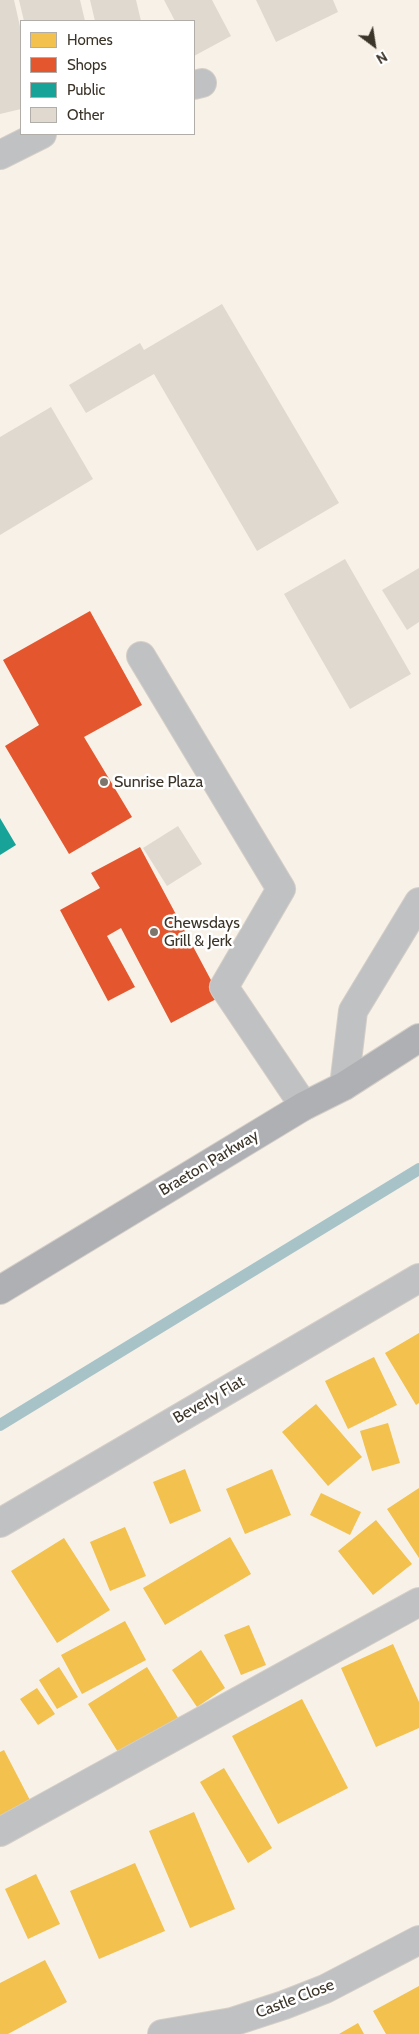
<!DOCTYPE html>
<html>
<head>
<meta charset="utf-8">
<style>
  body { margin:0 }
  #map { position:relative; width:419px; height:2034px; overflow:hidden; background:#f7f1e8; font-family:Cabin,sans-serif }
  canvas { display:block }
  .legend { position:absolute; left:20px; top:20px; width:175px; height:115px; box-sizing:border-box; background:#fff; border:1px solid #b1aea9; margin:0; padding:6px 9px; list-style:none; font-size:15px; color:#3b3429 }
  .legend li { display:flex; align-items:center; gap:10px; height:25px }
  .legend b { width:25px; border:1px solid #b1aea9 }
  .north { position:absolute; left:349px; top:20px; width:50px; height:50px; -webkit-text-stroke:4px #fff; paint-order:stroke; rotate:149deg; font-size:14px; font-weight:700; line-height:20px; text-align:center; color:#3b3429 }
  .north::after { content:''; display:block; margin:auto; width:18px; height:22px; background:#3b3429; clip-path:polygon(50% 0,100% 100%,50% 72%,0 100%) }
</style>
</head>
<body>
<div id="map">
<canvas width="419" height="2034"></canvas>
<ul class="legend">
<li><b style="height:14px;background:#f2c14e"></b>Homes</li>
<li><b style="height:14px;background:#e4572e"></b>Shops</li>
<li><b style="height:14px;background:#17a398"></b>Public</li>
<li><b style="height:14px;background:#e0d9d0"></b>Other</li>
</ul>
<div class="north">N</div>
</div>
<script>
const c = document.querySelector('canvas').getContext('2d');
c.lineJoin = 'round';
function fillPath(path, color) {
  c.fillStyle = color;
  c.fill(path, 'evenodd');
}
function shape(rows) {
  const path = new Path2D();
  for (const r of rows) {
    path.moveTo(r[0], r[1]);
    for (let i = 2; i < r.length; i += 2) path.lineTo(r[i], r[i + 1]);
  }
  return path;
}
function trace(path, color, width, dash) {
  c.strokeStyle = color;
  c.lineWidth = width;
  c.lineCap = dash ? 'butt' : 'round';
  c.setLineDash(dash || []);
  c.stroke(path);
}
function write(font, color, halo, rows, align = 'center') {
  c.font = font + ' Cabin,sans-serif';
  c.lineWidth = 5;
  c.setLineDash([]);
  c.textBaseline = 'middle';
  c.strokeStyle = halo;
  c.fillStyle = color;
  for (const [text, x, y, turn = 0] of rows) {
    c.save();
    c.translate(x, y);
    c.rotate((+turn || 0) * Math.PI / 180);
    c.textAlign = isNaN(turn) ? turn : align;
    if (halo) c.strokeText(text, 0, 0);
    c.fillText(text, 0, 0);
    c.restore();
  }
}
fillPath(shape([
  [419,1333,419,1403,416,1405,385,1353],
  [374,1357,397,1405,348,1429,325,1381],
  [316,1404,362,1457,328,1486,282,1432],
  [388,1423,400,1463,372,1471,360,1431],
  [185,1469,201,1511,170,1524,153,1482],
  [272,1469,291,1515,245,1534,226,1489],
  [419,1488,419,1558,387,1509],
  [321,1493,361,1512,350,1535,310,1515],
  [376,1520,412,1564,373,1595,338,1551],
  [125,1527,146,1576,110,1591,90,1542],
  [230,1537,251,1574,165,1625,143,1588],
  [64,1538,110,1610,57,1643,11,1571],
  [125,1621,146,1660,82,1694,61,1655],
  [249,1625,266,1665,241,1675,224,1635],
  [393,1644,419,1702,419,1728,376,1747,341,1668],
  [201,1650,225,1688,197,1707,172,1670],
  [59,1667,78,1697,57,1709,39,1680],
  [147,1667,180,1721,121,1757,88,1704],
  [37,1688,55,1714,38,1725,20,1699],
  [302,1699,348,1788,278,1824,232,1736],
  [4,1750,32,1804,0,1820,0,1752],
  [224,1768,272,1848,248,1863,200,1782],
  [194,1812,235,1909,190,1928,149,1831],
  [135,1863,165,1931,99,1959,70,1891],
  [36,1874,60,1924,28,1939,5,1889],
  [45,1960,67,2002,8,2034,0,2034,0,1983],
  [419,1986,419,2034,386,2034,373,2011],
  [358,2023,364,2034,339,2034]
]), '#f2c14e');
fillPath(shape([
  [90,611,142,705,84,737,132,817,69,854,5,746,39,725,3,660],
  [140,847,220,997,171,1023,121,928,107,936,135,987,108,1001,60,910,100,888,91,873]
]), '#e4572e');
fillPath(shape([
  [0,818,16,845,0,855]
]), '#17a398');
trace(shape([
  [0,1425,419,1169]
]), '#a8c3c8', 12);
fillPath(shape([
  [0,0,14,0,21,31,21,109,0,114],
  [19,0,80,0,85,21,24,21],
  [90,0,136,0,141,21,95,21],
  [164,0,212,0,231,36,194,56,194,21,175,21],
  [256,0,333,0,338,12,276,42],
  [222,304,339,503,257,551,154,374,86,413,69,385,140,343,144,350],
  [51,407,93,479,0,535,0,437],
  [345,559,411,674,350,709,284,594],
  [419,568,419,622,407,630,382,590],
  [178,826,202,864,167,886,143,848]
]), '#e0d9d0');
const minor = shape([
  [194,85,202,83],
  [0,155,42,134],
  [141,656,281,889,224,987,304,1106],
  [344,1086,353,1011,419,902],
  [0,1523,419,1278],
  [0,1832,419,1602],
  [162,2034,232,2022,284,2005,325,1989,419,1940]
]);
const major = shape([
  [0,1290,304,1106,344,1086,419,1038]
]);
trace(minor, '#d4cec7', 30);
trace(major, '#d4cec7', 30);
trace(minor, '#c0c1c3', 28);
trace(major, '#afb0b4', 28);
for (const [x, y, r, color] of [
  [104,782,5,"#7d766c"],
  [154,932,5,"#7d766c"]
]) {
  const dot = new Path2D();
  dot.arc(x, y, r, 0, 2 * Math.PI);
  c.fillStyle = color;
  c.fill(dot);
  trace(dot, '#fff', 2);
}
write('16px', '#3b3429', '#fff', [
  ["Sunrise Plaza",114,782],
  ["Chewsdays",164,923],
  ["Grill & Jerk",164,941]
], 'left');
write('16px', '#3b3429', '#fff', [
  ["Braeton Parkway",209,1163,-31],
  ["Beverly Flat",209,1400,-30],
  ["Castle Close",295,1999,-21]
]);
</script>
</body>
</html>
